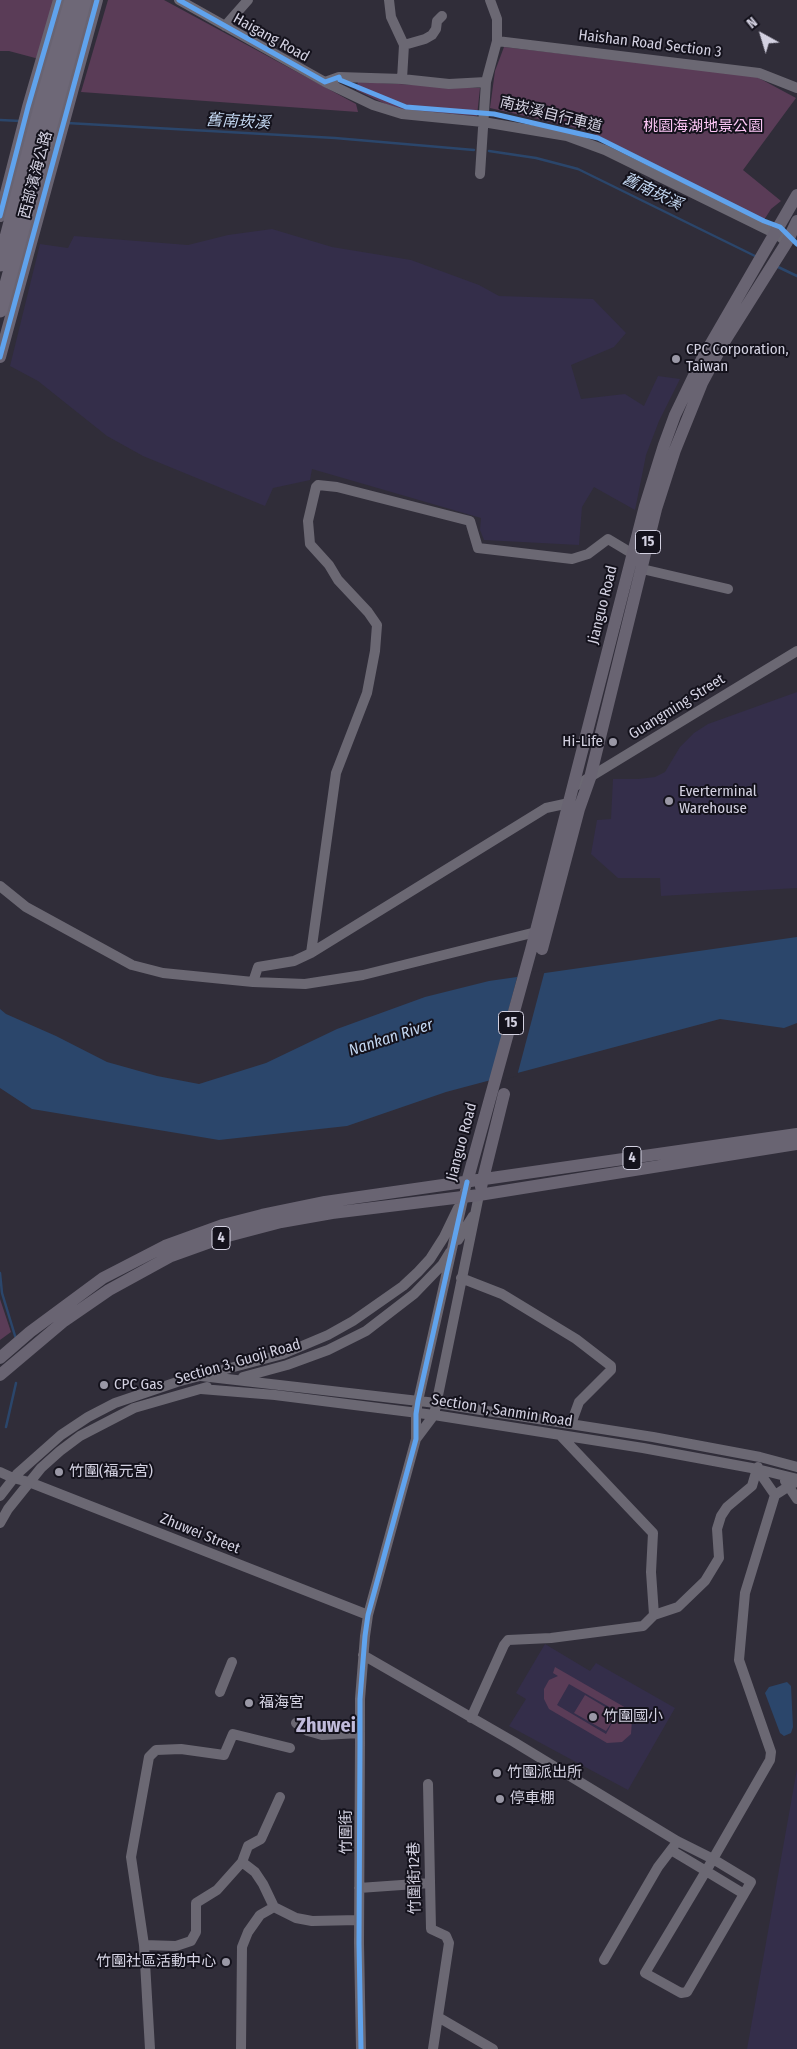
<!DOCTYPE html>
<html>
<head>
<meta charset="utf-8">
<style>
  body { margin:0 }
  #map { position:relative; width:797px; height:2049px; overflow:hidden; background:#302d39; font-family:"Fira Sans Condensed",sans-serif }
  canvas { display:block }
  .north { position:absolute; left:737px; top:10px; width:50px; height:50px; -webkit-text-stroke:4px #14121c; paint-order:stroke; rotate:321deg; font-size:14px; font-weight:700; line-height:20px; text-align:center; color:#d3d1e1 }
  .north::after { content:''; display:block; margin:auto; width:18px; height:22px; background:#d3d1e1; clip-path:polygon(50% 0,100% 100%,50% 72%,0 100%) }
</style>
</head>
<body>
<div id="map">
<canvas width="797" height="2049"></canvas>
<div class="north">N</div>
</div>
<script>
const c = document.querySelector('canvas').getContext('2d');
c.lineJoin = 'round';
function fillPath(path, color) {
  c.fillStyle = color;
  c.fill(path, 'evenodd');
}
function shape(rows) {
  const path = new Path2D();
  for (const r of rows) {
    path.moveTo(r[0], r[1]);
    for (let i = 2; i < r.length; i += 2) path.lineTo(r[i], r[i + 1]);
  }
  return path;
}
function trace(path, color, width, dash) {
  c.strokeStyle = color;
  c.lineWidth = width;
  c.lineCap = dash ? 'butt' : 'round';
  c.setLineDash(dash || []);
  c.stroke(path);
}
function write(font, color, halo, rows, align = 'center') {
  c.font = font + ' "Fira Sans Condensed","Noto Sans TC",sans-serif';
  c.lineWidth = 4;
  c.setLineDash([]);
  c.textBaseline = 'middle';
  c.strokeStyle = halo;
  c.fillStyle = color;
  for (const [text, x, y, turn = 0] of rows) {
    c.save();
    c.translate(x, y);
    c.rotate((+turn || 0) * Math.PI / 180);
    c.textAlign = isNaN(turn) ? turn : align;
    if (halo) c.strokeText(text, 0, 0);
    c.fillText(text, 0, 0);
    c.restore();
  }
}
fillPath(shape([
  [272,229,332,247,411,260,479,285,499,296,593,299,626,333,614,347,571,365,581,399,625,394,644,406,658,376,680,379,659,421,646,455,635,510,594,487,582,507,579,545,484,540,480,530,481,518,312,469,310,480,273,488,265,506,143,456,107,436,38,381,10,366,40,244,68,248,74,236,188,245,228,235],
  [797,692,797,888,661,896,660,878,618,878,591,854,597,820,611,819,613,779,638,779,655,777,665,772,680,747,694,733,708,724],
  [545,1644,590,1671,596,1663,675,1708,628,1790,509,1726,526,1699,516,1693],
  [797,1769,797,2049,747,2049]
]), '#342e4a');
fillPath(shape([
  [0,0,57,0,39,59,9,51,0,51],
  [108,0,164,0,356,104,358,112,81,92],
  [504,47,755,76,796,98,743,170,781,201,771,209,764,220,589,131,490,108,495,71],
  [358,82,480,88,477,116,398,110,356,90],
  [0,1299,11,1332,0,1340],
  [555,1667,640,1716,636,1722,632,1720,631,1734,622,1742,607,1743,549,1709,544,1699,544,1689,549,1680,558,1676,553,1673],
  [569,1684,618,1712,606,1734,557,1705],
  [585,1695,617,1714,606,1731,574,1713]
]), '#5a3c57');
fillPath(shape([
  [797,937,797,1023,784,1028,720,1019,446,1092,347,1126,219,1140,32,1109,0,1088,0,1009,6,1014,56,1036,107,1062,157,1076,199,1084,266,1063,337,1029,425,997,489,981],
  [787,1682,791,1686,793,1727,791,1733,784,1736,780,1733,765,1693,769,1687]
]), '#2b466b');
fillPath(shape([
  [545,970,517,1076,489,1084,518,974]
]), '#302d39');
trace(shape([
  [0,120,21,121],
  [67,123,335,138,474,150],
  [489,151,536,158,578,169,757,257],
  [776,266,797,276],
  [0,1273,2,1293,16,1339],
  [6,1427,16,1383]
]), '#2b466b', 2.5);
trace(shape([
  [179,0,325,82,373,105,402,114,483,122,567,136,605,150,776,234,787,242],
  [389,0,391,17,404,45,402,79],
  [225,26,248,0],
  [497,41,759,73,797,88],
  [404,45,425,39,432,35,436,29,437,21,442,16],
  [325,82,339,77,402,79,449,84,486,82],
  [480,174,486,82,497,41,497,19,490,0],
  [642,569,728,589],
  [572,788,797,651],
  [0,886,26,907,132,965,163,973,253,982,305,984,363,975,536,932],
  [311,953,336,773,367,693,375,651,377,625,368,612,338,580,329,565,310,544,308,521,316,487,318,485,337,487,470,521,478,548,572,559,588,554,608,539,633,554],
  [253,982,258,967,294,961,311,953,546,808,569,803],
  [458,1240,473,1216],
  [461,1278,502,1294,576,1339,611,1366,611,1370,579,1402,571,1424],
  [201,1376,436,1403,653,1437,760,1457,797,1467],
  [243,1377,287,1365,328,1350,366,1331,414,1294,442,1265,450,1252],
  [201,1389,275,1395,434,1415,643,1448,757,1469,797,1479],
  [416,1439,434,1415,479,1195],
  [758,1467,757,1469,775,1495],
  [0,1472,13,1478,29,1482,368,1615],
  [785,1481,797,1499],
  [0,1496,17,1474,61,1435,88,1417,115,1403,177,1382,283,1354,328,1335,353,1321,403,1286,418,1272,430,1259,444,1237,458,1208],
  [0,1523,8,1509,41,1468,60,1451,80,1436,134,1408,207,1387],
  [654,1615,678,1607,705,1581,719,1558,717,1529,721,1516,727,1507,752,1486,757,1469],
  [363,1655,514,1742,677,1841,713,1859,751,1882,744,1894],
  [220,1692,232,1662],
  [471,1718,504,1645,508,1640,551,1638,643,1626,654,1615,651,1572,653,1533,560,1435],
  [296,1723,308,1731,322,1735,360,1733],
  [428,1784,431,1929,446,1936,449,1943,433,2049],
  [671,1850,706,1871,744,1894,687,1992,681,1993,645,1973,706,1871,713,1859,770,1760,771,1752,739,1660,745,1593,775,1495,797,1481],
  [242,1862,255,1872,263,1884,274,1907],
  [359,1888,430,1883],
  [144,1945,176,1946,191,1941,196,1932,196,1903,217,1890,242,1862,248,1846,261,1839,280,1797],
  [604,1960,658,1867,674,1846],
  [438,2017,493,2049],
  [150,2049,144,1945,131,1857,149,1757,156,1750,181,1749,224,1755,233,1734,290,1748],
  [241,2049,242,1947,248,1932,260,1915,274,1907,296,1918,312,1921,359,1920],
  [361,2049,359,1943,360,1741,360,1699,365,1636,368,1615,416,1439,416,1414,418,1401,467,1182]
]), '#6b6873', 10);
trace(shape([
  [0,216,28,107,59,0],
  [0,357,97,0],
  [542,949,579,809,590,778,656,509,675,450,702,383,724,342,787,242,797,221],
  [467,1182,531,950,645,506,664,445,675,415,702,359,797,195],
  [481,1187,504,1094],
  [0,1358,30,1332,103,1278,165,1246,223,1225,262,1215,325,1202,797,1134],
  [0,1375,64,1321,109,1290,171,1256,224,1237,281,1222,332,1213,479,1195,797,1144]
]), '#696472', 12);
trace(shape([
  [0,264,43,100,72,0],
  [0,310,84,0]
]), '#6e6877', 15);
trace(shape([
  [179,0,325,82,339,77,340,80,406,107,494,114,598,138,764,221,780,227,797,244],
  [0,216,28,107,59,0],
  [0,357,97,0],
  [361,2049,359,1943,360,1741,360,1699,365,1636,368,1615,416,1439,416,1414,418,1401,467,1182]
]), '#60a3ed', 5);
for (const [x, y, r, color] of [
  [676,359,5,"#9a98a6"],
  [613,742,5,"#9a98a6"],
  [669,801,5,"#9a98a6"],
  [104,1385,5,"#9a98a6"],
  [59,1472,5,"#9a98a6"],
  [249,1703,5,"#9a98a6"],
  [593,1717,5,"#9a98a6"],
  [497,1773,5,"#9a98a6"],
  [500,1799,5,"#9a98a6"],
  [226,1962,5,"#9a98a6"]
]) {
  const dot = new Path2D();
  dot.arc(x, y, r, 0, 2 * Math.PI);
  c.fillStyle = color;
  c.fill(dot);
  trace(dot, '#14121c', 2);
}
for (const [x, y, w] of [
  [648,542,25],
  [511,1023,25],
  [632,1158,18],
  [221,1238,18]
]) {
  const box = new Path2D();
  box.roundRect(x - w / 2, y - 11.5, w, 23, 4);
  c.fillStyle = '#14121c';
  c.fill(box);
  trace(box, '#d3d1e1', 1);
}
write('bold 14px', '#d3d1e1', null, [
  ["15",648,542],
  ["15",511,1023],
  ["4",632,1158],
  ["4",221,1238]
]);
write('15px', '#d3d1e1', '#14121c', [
  ["Haigang Road",271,38,29],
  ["Haishan Road Section 3",650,44,7],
  ["南崁溪自行車道",551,115,14],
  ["西部濱海公路",36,175,-75],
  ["Jianguo Road",603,605,-76],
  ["Guangming Street",677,707,-32],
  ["Jianguo Road",462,1142,-75],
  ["Section 3, Guoji Road",238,1362,-16],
  ["Section 1, Sanmin Road",502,1411,9],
  ["Zhuwei Street",200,1534,22],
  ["竹圍街",347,1832,-90],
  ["竹圍街12巷",415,1878,-91]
]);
write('15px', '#fdc7f6', '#14121c', [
  ["桃園海湖地景公園",703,127]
]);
write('15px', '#d3d1e1', '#14121c', [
  ["CPC Corporation,",686,350],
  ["Taiwan",686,367],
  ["Hi-Life",603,742,"right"],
  ["Everterminal",679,792],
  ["Warehouse",679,809],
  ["CPC Gas",114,1385],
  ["竹圍(福元宮)",69,1472],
  ["福海宮",259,1703],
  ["竹圍國小",603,1717],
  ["竹圍派出所",507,1773],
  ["停車棚",510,1799],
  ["竹圍社區活動中心",216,1962,"right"]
], 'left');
write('italic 16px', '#c3d7f1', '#14121c', [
  ["舊南崁溪",238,122,3],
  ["舊南崁溪",652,192,26],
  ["Nankan River",391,1038,-18]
]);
write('bold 20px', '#c0bbda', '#14121c', [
  ["Zhuwei",326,1726]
]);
</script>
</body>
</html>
